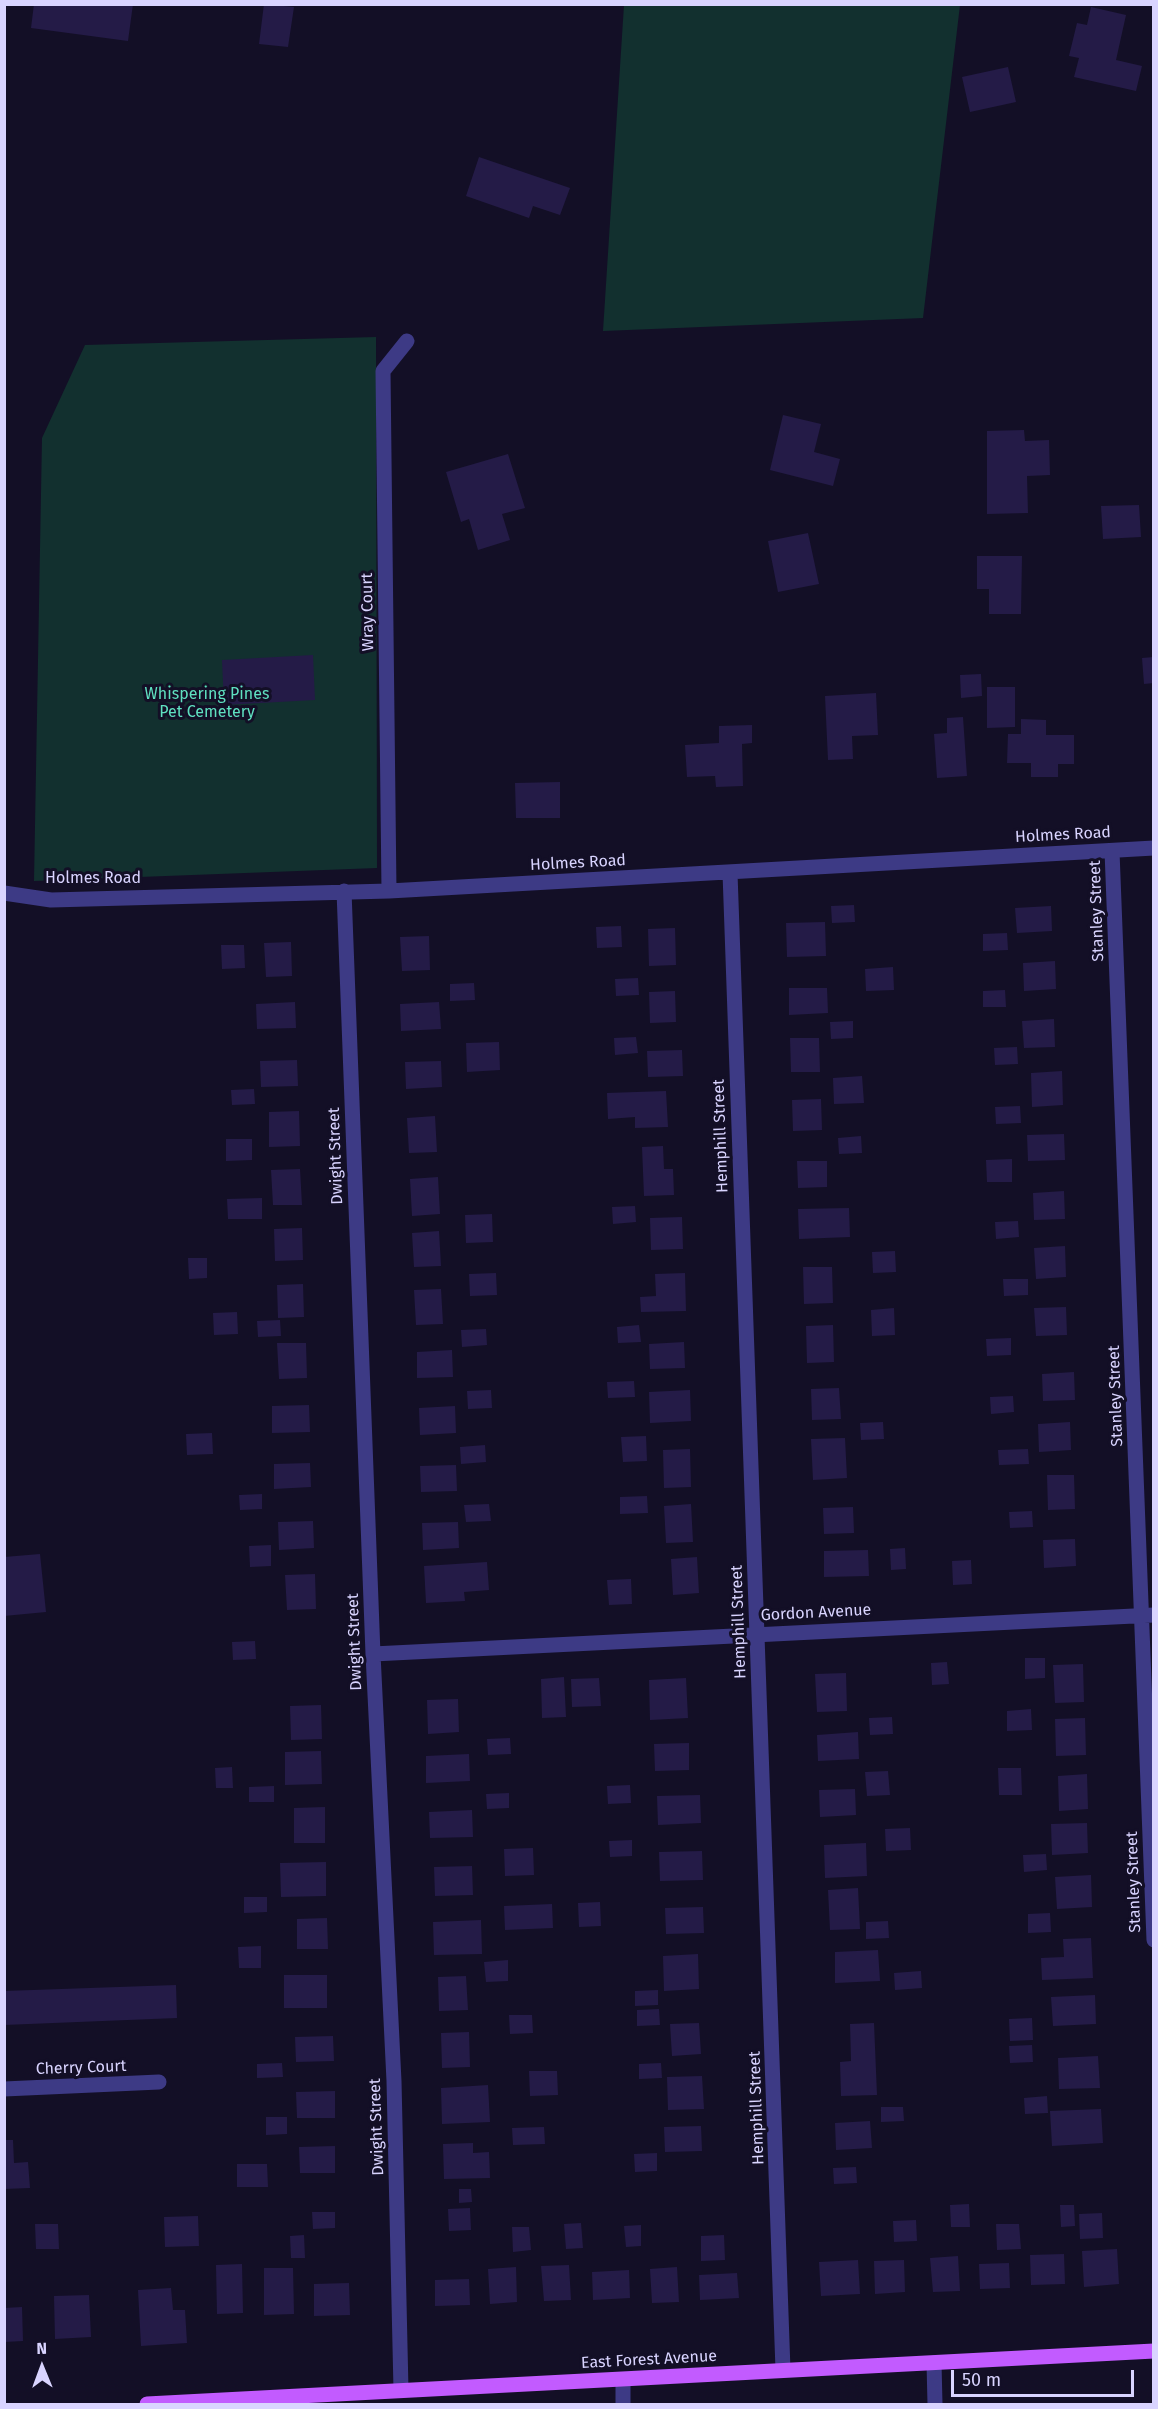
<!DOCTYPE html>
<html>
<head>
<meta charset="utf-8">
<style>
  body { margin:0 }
  #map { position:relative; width:1158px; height:2409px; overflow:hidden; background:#130f26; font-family:"Fira Sans",sans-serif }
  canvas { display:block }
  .frame { position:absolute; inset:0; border:6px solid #d9d4ff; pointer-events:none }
  .north { position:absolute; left:12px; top:2337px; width:60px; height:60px; -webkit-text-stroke:4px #130f26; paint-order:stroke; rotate:359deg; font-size:16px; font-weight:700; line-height:24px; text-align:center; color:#d9d4ff }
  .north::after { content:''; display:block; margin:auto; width:21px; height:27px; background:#d9d4ff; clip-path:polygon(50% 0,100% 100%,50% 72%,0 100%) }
  .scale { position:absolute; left:951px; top:2370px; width:183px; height:27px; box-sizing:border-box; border:3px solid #d9d4ff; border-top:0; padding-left:8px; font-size:18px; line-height:21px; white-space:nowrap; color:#d9d4ff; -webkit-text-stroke:4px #130f26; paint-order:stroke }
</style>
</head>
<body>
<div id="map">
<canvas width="1158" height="2409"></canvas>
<div class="frame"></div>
<div class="north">N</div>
<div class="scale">50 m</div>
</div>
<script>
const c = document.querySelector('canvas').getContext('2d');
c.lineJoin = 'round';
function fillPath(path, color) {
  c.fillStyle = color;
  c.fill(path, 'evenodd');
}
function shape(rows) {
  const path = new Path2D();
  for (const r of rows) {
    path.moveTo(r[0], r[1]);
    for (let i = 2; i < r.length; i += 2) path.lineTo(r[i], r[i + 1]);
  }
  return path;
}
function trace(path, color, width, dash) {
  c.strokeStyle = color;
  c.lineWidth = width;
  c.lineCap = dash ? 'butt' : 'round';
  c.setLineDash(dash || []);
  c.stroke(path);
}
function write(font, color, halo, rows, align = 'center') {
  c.font = font + ' "Fira Sans",sans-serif';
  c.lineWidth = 6;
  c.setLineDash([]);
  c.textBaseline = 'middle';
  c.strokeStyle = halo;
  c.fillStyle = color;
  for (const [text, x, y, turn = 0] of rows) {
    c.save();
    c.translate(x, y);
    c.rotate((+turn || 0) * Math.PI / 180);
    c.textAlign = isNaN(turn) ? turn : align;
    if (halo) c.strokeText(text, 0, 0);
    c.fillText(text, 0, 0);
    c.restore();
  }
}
fillPath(shape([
  [624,5,960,5,923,318,603,331],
  [376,337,377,868,34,881,42,438,85,345]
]), '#12302f');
fillPath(shape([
  [34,4,133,4,128,41,31,28],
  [264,4,294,7,288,47,259,44],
  [1091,7,1126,15,1116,60,1142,66,1136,91,1074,77,1079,58,1069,56,1077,23,1087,25],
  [1008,67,1016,102,970,112,962,77],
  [479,157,570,188,560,215,533,206,529,218,466,196],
  [783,415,821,424,814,452,840,459,833,486,770,470],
  [1024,430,1025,441,1049,440,1050,475,1027,476,1028,513,987,514,987,431],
  [508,454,525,508,502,514,510,540,478,550,469,519,461,522,446,472],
  [1139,505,1141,537,1103,539,1101,506],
  [808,533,819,584,778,592,768,541],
  [977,556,1022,556,1021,614,989,614,989,589,977,589],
  [313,655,315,700,224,705,222,660],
  [1154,657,1154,683,1144,684,1142,658],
  [981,674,982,696,961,698,960,675],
  [987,687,1015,687,1015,727,987,728],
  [876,693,878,735,852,736,853,759,828,760,825,696],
  [963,717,967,776,937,778,934,734,947,733,947,718],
  [1021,719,1046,720,1046,735,1074,735,1074,764,1058,764,1058,777,1031,777,1031,763,1007,763,1008,734,1021,734],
  [752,725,752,743,742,744,743,786,716,787,715,776,687,777,685,745,719,743,719,726],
  [560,782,560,818,516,818,515,783],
  [854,905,855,922,832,923,831,906],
  [1051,906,1052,931,1017,933,1015,908],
  [825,922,826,956,787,957,786,923],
  [621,926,622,947,597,948,596,927],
  [675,928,676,965,649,966,648,929],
  [1007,933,1008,950,983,951,983,934],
  [429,936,430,970,402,971,400,937],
  [291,942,292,976,266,977,264,943],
  [221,945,244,945,245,968,222,969],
  [1055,961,1056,989,1024,991,1023,963],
  [893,967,894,990,866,991,865,969],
  [638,978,639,995,616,996,615,979],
  [474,983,475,1000,450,1001,450,984],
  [789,988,827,988,828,1013,789,1015],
  [1005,990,1006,1007,983,1007,983,991],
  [675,991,676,1022,650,1023,649,992],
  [295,1002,296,1028,257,1029,256,1004],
  [439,1002,441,1029,401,1031,400,1004],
  [1054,1019,1055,1047,1024,1048,1022,1021],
  [853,1021,853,1038,831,1039,830,1022],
  [636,1037,638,1053,615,1055,614,1038],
  [790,1038,819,1038,820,1072,791,1072],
  [499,1042,500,1070,467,1072,466,1043],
  [1017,1047,1018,1064,995,1065,994,1048],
  [682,1050,683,1076,648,1077,647,1051],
  [297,1060,298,1086,261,1087,260,1061],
  [441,1061,442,1087,406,1089,405,1062],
  [1062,1071,1063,1105,1032,1107,1031,1073],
  [862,1076,864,1103,834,1104,833,1078],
  [254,1089,255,1104,232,1105,231,1090],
  [666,1091,668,1127,635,1128,635,1117,608,1119,607,1093],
  [821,1099,822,1130,793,1131,792,1100],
  [1020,1106,1021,1123,996,1124,995,1107],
  [299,1111,300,1146,269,1147,269,1112],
  [435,1116,437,1152,409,1153,407,1118],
  [1064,1134,1065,1160,1028,1161,1027,1135],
  [861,1136,862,1153,839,1154,838,1138],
  [226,1139,252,1139,252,1160,226,1161],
  [663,1146,664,1169,673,1169,674,1195,644,1196,642,1147],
  [1012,1159,1012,1182,987,1182,986,1160],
  [797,1161,827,1161,827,1187,798,1188],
  [300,1169,302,1205,273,1205,271,1170],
  [438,1177,440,1214,412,1216,410,1179],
  [1064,1191,1065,1219,1034,1220,1033,1193],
  [262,1198,262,1219,228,1219,227,1199],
  [635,1206,636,1222,613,1224,612,1207],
  [849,1208,850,1237,799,1239,798,1209],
  [492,1214,493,1242,466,1243,465,1215],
  [682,1217,683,1249,651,1250,650,1218],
  [1018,1221,1019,1237,996,1239,995,1222],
  [302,1228,303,1260,275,1261,274,1229],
  [439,1231,441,1266,414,1267,412,1233],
  [1065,1246,1066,1277,1036,1279,1034,1248],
  [895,1251,896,1272,873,1273,872,1252],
  [188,1258,207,1258,207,1278,189,1279],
  [803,1267,832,1267,833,1303,804,1304],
  [496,1273,497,1295,470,1296,469,1274],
  [685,1273,686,1311,641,1312,640,1297,656,1296,655,1274],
  [1003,1279,1028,1279,1028,1295,1004,1296],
  [303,1284,304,1317,278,1318,277,1285],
  [441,1289,443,1324,416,1325,414,1290],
  [1066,1307,1067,1335,1036,1336,1034,1308],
  [894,1308,895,1335,872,1336,871,1310],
  [237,1312,238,1334,214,1335,213,1313],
  [280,1320,281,1336,258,1337,257,1321],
  [639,1325,641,1342,618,1343,617,1327],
  [833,1325,834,1362,807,1363,806,1326],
  [486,1329,487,1345,462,1347,461,1330],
  [1011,1338,1011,1355,987,1356,986,1339],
  [684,1342,685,1368,650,1369,649,1344],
  [277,1343,306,1343,307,1378,279,1379],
  [452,1350,453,1377,417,1378,417,1352],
  [1074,1372,1075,1400,1043,1401,1042,1374],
  [634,1381,635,1397,608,1398,607,1382],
  [839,1388,841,1419,812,1420,811,1389],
  [491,1390,492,1408,468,1409,467,1391],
  [690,1390,691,1421,650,1423,649,1392],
  [1013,1396,1014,1412,991,1414,990,1397],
  [309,1405,310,1432,272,1433,272,1406],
  [455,1406,456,1433,420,1435,419,1408],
  [883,1422,884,1439,861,1440,860,1423],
  [1070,1422,1071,1450,1039,1452,1038,1424],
  [212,1433,213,1454,187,1455,186,1434],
  [646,1436,647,1461,623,1462,621,1437],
  [845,1438,847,1478,813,1480,811,1439],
  [485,1445,486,1462,461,1464,460,1447],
  [690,1449,691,1487,664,1488,663,1450],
  [1028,1449,1029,1464,999,1465,998,1450],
  [310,1463,311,1487,274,1489,274,1464],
  [456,1465,457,1491,421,1492,420,1466],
  [1047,1475,1074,1475,1075,1509,1048,1510],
  [262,1494,262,1509,240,1510,239,1495],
  [647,1496,648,1513,620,1514,620,1497],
  [489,1504,491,1521,466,1522,464,1505],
  [691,1504,693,1542,666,1543,664,1506],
  [853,1507,854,1533,824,1534,823,1508],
  [1032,1511,1033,1527,1010,1528,1009,1512],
  [313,1521,314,1548,279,1550,278,1522],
  [458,1522,459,1548,423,1550,422,1523],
  [1075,1539,1076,1566,1044,1568,1043,1540],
  [271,1545,271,1566,250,1567,249,1546],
  [905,1548,906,1569,891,1570,890,1549],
  [868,1550,869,1576,824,1577,824,1551],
  [40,1554,46,1612,4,1616,4,1557],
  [697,1557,699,1593,673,1595,671,1559],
  [971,1560,972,1584,953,1585,952,1561],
  [487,1562,489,1590,464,1592,465,1601,426,1603,424,1566],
  [315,1574,316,1609,287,1610,285,1575],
  [631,1579,632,1604,609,1605,607,1580],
  [255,1641,256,1659,233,1660,232,1642],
  [1025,1658,1045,1658,1045,1678,1025,1679],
  [947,1662,949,1684,932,1685,931,1663],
  [1083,1664,1084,1702,1055,1703,1053,1665],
  [846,1673,847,1711,817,1712,815,1674],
  [564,1677,566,1717,542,1718,541,1679],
  [599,1678,601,1706,572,1707,571,1679],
  [686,1678,688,1718,650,1720,649,1680],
  [458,1699,459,1732,428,1734,427,1700],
  [321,1705,322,1739,291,1740,290,1706],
  [1031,1709,1032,1730,1007,1731,1007,1711],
  [892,1717,893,1734,870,1735,869,1718],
  [1085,1718,1086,1755,1056,1756,1055,1719],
  [858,1732,859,1759,818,1761,817,1735],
  [510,1738,511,1754,488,1755,487,1739],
  [689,1743,689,1770,655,1771,654,1744],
  [321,1751,322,1784,285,1785,285,1752],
  [469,1754,470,1781,426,1783,426,1756],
  [232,1767,233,1788,216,1788,215,1768],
  [998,1768,1021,1768,1022,1795,999,1795],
  [888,1771,890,1795,867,1796,865,1772],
  [1087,1774,1088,1809,1059,1811,1058,1776],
  [630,1785,631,1803,608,1804,607,1786],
  [274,1786,274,1802,249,1802,249,1787],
  [855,1789,856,1815,820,1817,819,1790],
  [509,1793,509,1808,487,1809,486,1794],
  [700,1795,701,1823,658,1825,657,1796],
  [325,1807,325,1843,294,1843,294,1808],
  [472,1810,473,1837,430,1838,429,1812],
  [1087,1823,1088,1853,1052,1855,1051,1824],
  [910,1828,911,1850,886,1851,885,1829],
  [632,1840,632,1856,610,1857,609,1841],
  [866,1843,867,1876,825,1878,824,1845],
  [533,1848,534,1875,505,1876,504,1849],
  [702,1851,703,1880,660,1881,659,1852],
  [1046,1854,1047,1870,1024,1872,1023,1855],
  [326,1862,326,1896,281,1897,280,1863],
  [472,1866,473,1895,435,1896,434,1867],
  [1091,1875,1092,1907,1057,1909,1055,1877],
  [858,1888,860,1929,830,1930,828,1890],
  [244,1897,267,1897,267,1912,244,1913],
  [600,1902,601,1926,579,1927,578,1903],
  [552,1904,553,1928,505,1930,504,1906],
  [703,1907,704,1933,666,1934,665,1908],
  [1050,1913,1051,1932,1028,1933,1028,1914],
  [327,1918,328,1949,297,1949,297,1919],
  [481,1920,482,1954,434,1955,433,1922],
  [888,1921,889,1938,866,1939,866,1922],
  [1091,1938,1093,1978,1042,1980,1041,1958,1064,1957,1063,1939],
  [261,1946,261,1968,239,1968,238,1947],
  [878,1950,880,1981,835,1983,835,1952],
  [698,1954,699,1989,664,1991,663,1956],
  [508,1960,508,1981,486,1982,484,1962],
  [921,1971,922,1988,895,1990,894,1973],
  [284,1975,327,1975,327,2008,284,2008],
  [466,1976,468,2010,439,2011,438,1977],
  [176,1985,177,2018,4,2025,4,1991],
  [658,1990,658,2005,635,2006,635,1991],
  [1095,1995,1096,2024,1053,2026,1051,1997],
  [659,2009,660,2025,637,2026,637,2010],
  [509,2015,532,2015,533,2033,510,2034],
  [1032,2018,1033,2040,1010,2041,1009,2019],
  [699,2023,701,2054,672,2056,670,2024],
  [874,2023,877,2095,841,2096,840,2062,851,2061,850,2024],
  [469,2032,470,2067,442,2068,441,2033],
  [333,2036,334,2061,296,2062,295,2037],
  [1032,2045,1033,2062,1010,2063,1009,2046],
  [1098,2056,1100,2088,1059,2089,1058,2058],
  [282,2063,283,2077,257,2078,257,2064],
  [661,2063,662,2078,639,2079,639,2064],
  [529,2071,557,2071,558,2095,530,2096],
  [702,2076,704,2109,668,2110,667,2077],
  [488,2085,490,2122,442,2124,441,2088],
  [335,2091,335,2118,297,2118,296,2092],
  [1047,2096,1048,2113,1025,2114,1024,2098],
  [881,2107,903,2107,904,2121,881,2122],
  [1101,2109,1103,2143,1052,2146,1050,2111],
  [266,2117,287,2117,287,2134,266,2135],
  [870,2121,872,2148,836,2150,835,2123],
  [701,2126,702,2151,665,2152,664,2127],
  [544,2127,545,2144,513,2145,512,2128],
  [4,2140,13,2140,14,2163,28,2162,30,2188,4,2189],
  [473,2143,473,2153,489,2152,490,2178,444,2179,443,2144],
  [335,2146,335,2173,300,2173,299,2147],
  [657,2153,657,2171,635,2172,634,2154],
  [237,2164,267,2164,268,2187,237,2187],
  [856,2167,857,2183,834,2184,833,2168],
  [459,2189,471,2189,472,2202,459,2203],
  [969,2204,970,2227,951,2227,950,2205],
  [1060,2205,1074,2205,1075,2226,1061,2227],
  [470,2208,471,2230,449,2231,448,2209],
  [312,2212,335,2212,335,2228,313,2229],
  [1102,2213,1103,2238,1080,2239,1079,2214],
  [198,2216,199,2246,165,2247,164,2217],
  [916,2220,917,2241,894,2242,893,2221],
  [581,2223,583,2248,566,2249,564,2224],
  [35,2224,58,2224,59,2249,36,2249],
  [996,2224,1019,2224,1021,2249,997,2250],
  [641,2225,641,2246,626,2247,624,2226],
  [512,2227,529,2227,531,2250,513,2252],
  [304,2235,305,2258,291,2258,290,2236],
  [724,2235,725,2260,701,2261,701,2236],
  [1117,2249,1119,2284,1084,2287,1082,2251],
  [1064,2254,1065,2284,1031,2285,1030,2255],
  [958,2256,960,2291,933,2292,930,2258],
  [858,2260,860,2294,821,2296,819,2262],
  [904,2260,905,2292,875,2294,874,2261],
  [1009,2263,1010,2288,980,2289,979,2264],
  [242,2264,243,2313,217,2314,216,2265],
  [569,2265,571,2300,544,2301,541,2266],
  [516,2267,517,2302,490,2304,488,2269],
  [677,2267,679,2302,652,2303,650,2269],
  [264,2268,293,2268,294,2314,264,2315],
  [629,2270,630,2298,593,2300,592,2272],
  [737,2273,739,2298,700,2300,699,2275],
  [469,2279,470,2305,435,2306,435,2280],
  [349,2283,350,2315,314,2316,314,2284],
  [171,2288,173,2310,185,2310,187,2343,141,2346,138,2290],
  [89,2295,91,2337,55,2339,54,2296],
  [22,2307,23,2341,4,2342,4,2308]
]), '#241b47');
trace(shape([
  [1112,851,1154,1940],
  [730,873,783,2370],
  [344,891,373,1654,394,2081,401,2390],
  [389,891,383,371,407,341],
  [4,893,51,900,389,891,1154,848],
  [373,1654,1154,1615],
  [4,2089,159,2082],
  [934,2363,935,2404],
  [623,2380,623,2404]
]), '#3d3a85', 15);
trace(shape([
  [147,2404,1154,2351]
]), '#c25bff', 15);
write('16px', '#d9d4ff', '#130f26', [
  ["Wray Court",368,612,-91],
  ["Holmes Road",1063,835,-3],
  ["Holmes Road",578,863,-3],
  ["Holmes Road",93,879],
  ["Stanley Street",1097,911,-92],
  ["Hemphill Street",721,1136,-92],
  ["Dwight Street",336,1156,-92],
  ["Stanley Street",1116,1396,-92],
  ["Gordon Avenue",816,1613,-3],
  ["Hemphill Street",739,1622,-92],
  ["Dwight Street",355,1642,-92],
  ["Stanley Street",1134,1882,-92],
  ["Cherry Court",81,2068,-2],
  ["Hemphill Street",757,2108,-92],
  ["Dwight Street",377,2127,-92],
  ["East Forest Avenue",649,2360,-3]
]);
write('16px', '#5fe0c0', '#130f26', [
  ["Whispering Pines",207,695],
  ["Pet Cemetery",207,713]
]);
</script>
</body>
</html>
